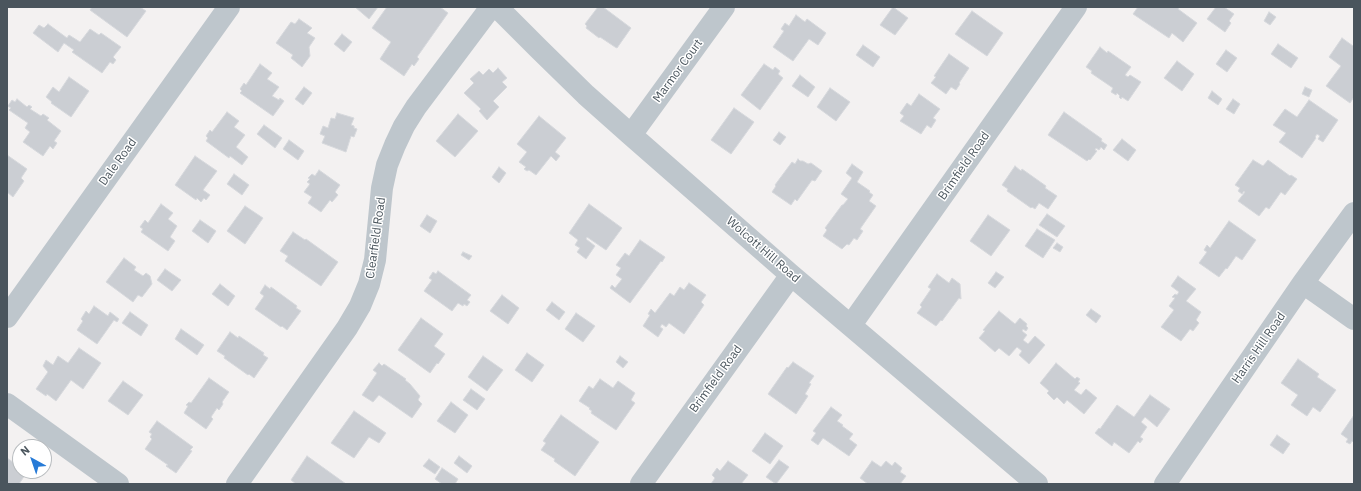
<!DOCTYPE html>
<html>
<head>
<meta charset="utf-8">
<style>
  body { margin:0 }
  #map { position:relative; width:1361px; height:491px; overflow:hidden; background:#f3f1f1; font-family:"IBM Plex Sans",sans-serif }
  canvas { display:block }
  .frame { position:absolute; inset:0; border:8px solid #4a555d; pointer-events:none }
  .north { position:absolute; left:12px; top:439px; width:40px; height:40px; box-sizing:border-box; background:#fff; border:1px solid #b7bbbe; border-radius:50%; rotate:320deg; font-size:11px; font-weight:700; line-height:16px; text-align:center; color:#4a555d }
  .north::after { content:''; display:block; margin:auto; width:14px; height:18px; background:#277bd7; clip-path:polygon(50% 0,100% 100%,50% 72%,0 100%) }
</style>
</head>
<body>
<div id="map">
<canvas width="1361" height="491"></canvas>
<div class="frame"></div>
<div class="north">N</div>
</div>
<script>
const c = document.querySelector('canvas').getContext('2d');
c.lineJoin = 'round';
function fillPath(path, color) {
  c.fillStyle = color;
  c.fill(path, 'evenodd');
}
function shape(rows) {
  const path = new Path2D();
  for (const r of rows) {
    path.moveTo(r[0], r[1]);
    for (let i = 2; i < r.length; i += 2) path.lineTo(r[i], r[i + 1]);
  }
  return path;
}
function trace(path, color, width, dash) {
  c.strokeStyle = color;
  c.lineWidth = width;
  c.lineCap = dash ? 'butt' : 'round';
  c.setLineDash(dash || []);
  c.stroke(path);
}
function write(font, color, halo, rows, align = 'center') {
  c.font = font + ' "IBM Plex Sans",sans-serif';
  c.lineWidth = 3;
  c.setLineDash([]);
  c.textBaseline = 'middle';
  c.strokeStyle = halo;
  c.fillStyle = color;
  for (const [text, x, y, turn = 0] of rows) {
    c.save();
    c.translate(x, y);
    c.rotate((+turn || 0) * Math.PI / 180);
    c.textAlign = isNaN(turn) ? turn : align;
    if (halo) c.strokeText(text, 0, 0);
    c.fillText(text, 0, 0);
    c.restore();
  }
}
const building = shape([
  [92,7,140,7,146,11,127,37,90,10,92,7],
  [355,7,378,7,369,19,355,7],
  [387,7,440,7,448,13,417,57,419,59,414,66,412,64,404,76,380,59,391,42,372,28,387,7],
  [598,7,603,7,631,28,617,48,615,47,600,37,599,38,586,28,587,26,585,24,598,7],
  [893,7,908,18,895,35,880,25,893,7],
  [1138,7,1179,7,1178,9,1197,23,1183,42,1172,33,1169,38,1133,14,1138,7],
  [1216,7,1224,7,1234,14,1229,21,1231,23,1225,32,1207,19,1216,7],
  [972,11,1003,33,987,56,955,34,972,11],
  [1269,12,1276,17,1270,25,1264,21,1269,12],
  [796,15,805,22,807,19,826,33,818,45,809,39,793,61,773,47,784,31,781,29,785,23,789,26,796,15],
  [299,19,312,28,307,33,315,38,309,47,310,56,302,67,291,58,293,55,276,43,291,22,295,24,299,19],
  [48,24,67,38,69,35,80,42,90,29,99,35,101,33,121,47,113,57,116,60,113,64,110,62,102,73,72,52,74,50,64,43,58,52,33,33,39,25,44,28,48,24],
  [342,34,352,42,344,52,334,44,342,34],
  [1342,38,1353,46,1354,45,1354,97,1350,103,1326,86,1341,66,1329,57,1342,38],
  [1278,44,1298,58,1291,68,1271,54,1278,44],
  [863,45,880,57,873,67,856,55,863,45],
  [1100,47,1107,53,1108,51,1131,67,1125,75,1128,77,1130,75,1141,82,1128,101,1122,97,1121,99,1119,97,1120,96,1117,93,1116,95,1111,92,1113,88,1091,73,1092,71,1086,67,1100,47],
  [1226,50,1237,58,1227,72,1216,64,1226,50],
  [949,54,969,68,959,83,960,84,956,90,951,87,946,94,931,83,936,77,934,76,949,54],
  [1177,61,1194,74,1182,91,1164,78,1177,61],
  [260,64,272,73,267,79,279,87,272,96,279,100,280,98,284,101,273,116,240,93,242,91,240,89,244,83,246,85,260,64],
  [764,64,773,70,775,67,780,71,778,74,783,78,760,110,741,95,764,64],
  [498,68,507,78,502,82,507,87,493,101,499,107,487,120,479,111,481,109,464,93,474,83,470,79,479,71,483,75,489,69,493,73,498,68],
  [800,75,815,87,808,97,792,86,800,75],
  [69,77,89,91,71,117,51,103,52,102,46,97,53,87,59,92,69,77],
  [304,87,312,93,303,105,295,99,304,87],
  [1305,87,1312,90,1309,97,1302,94,1305,87],
  [830,88,850,102,836,121,817,107,830,88],
  [1212,91,1222,99,1218,105,1208,98,1212,91],
  [919,94,940,109,933,118,936,120,931,128,927,125,921,134,900,121,904,116,900,113,907,103,911,106,919,94],
  [17,99,27,107,29,105,32,107,30,109,41,116,43,114,49,118,47,120,61,131,54,141,57,143,53,149,50,146,43,156,23,142,30,132,25,128,28,123,9,110,11,108,8,106,12,100,15,102,17,99],
  [1233,99,1240,104,1234,114,1226,109,1233,99],
  [1309,100,1338,120,1323,142,1318,139,1320,136,1317,134,1315,137,1316,138,1302,158,1279,142,1286,133,1273,125,1285,109,1297,117,1309,100],
  [734,108,754,122,731,154,711,140,734,108],
  [227,112,239,121,234,127,245,135,236,147,248,157,242,165,230,156,229,158,206,141,208,138,206,136,210,130,212,132,227,112],
  [1064,112,1102,139,1101,141,1107,145,1104,150,1101,147,1099,150,1096,148,1095,150,1097,151,1090,160,1089,159,1087,161,1048,135,1064,112],
  [337,113,354,118,351,125,354,126,354,128,357,129,354,137,351,136,346,152,322,143,325,136,320,134,323,126,328,128,331,118,335,119,337,113],
  [458,114,478,131,455,157,436,141,458,114],
  [539,116,566,138,555,152,560,156,556,161,551,156,536,175,529,170,527,171,524,169,526,167,519,162,527,152,517,144,539,116],
  [264,125,282,138,275,148,257,134,264,125],
  [779,132,786,137,780,145,773,140,779,132],
  [1122,139,1136,150,1128,161,1113,150,1122,139],
  [289,140,304,151,298,160,283,149,289,140],
  [7,155,27,169,21,178,24,181,13,197,7,192,7,155],
  [195,156,217,171,203,190,210,195,206,200,204,198,201,202,197,198,196,200,175,185,195,156],
  [798,159,800,161,803,161,808,164,811,163,822,171,815,181,812,180,797,201,795,199,791,205,772,192,776,186,775,185,792,162,795,164,798,159],
  [1253,160,1263,166,1268,160,1290,176,1291,175,1297,179,1285,195,1281,192,1269,209,1266,207,1259,216,1238,201,1245,192,1244,191,1242,194,1238,191,1240,188,1235,185,1253,160],
  [852,164,863,172,857,182,870,191,869,192,873,195,869,201,876,206,860,229,863,231,857,240,854,238,849,245,847,244,842,249,823,236,827,230,825,228,842,205,843,205,848,199,841,194,852,178,846,173,852,164],
  [1015,166,1021,171,1022,169,1046,186,1045,188,1057,196,1048,209,1039,203,1035,209,1032,207,1031,208,1007,191,1008,189,1002,185,1015,166],
  [499,167,506,173,499,183,492,177,499,167],
  [319,170,340,185,335,192,338,195,332,202,330,200,321,212,308,203,312,197,304,192,310,184,307,182,310,179,308,178,312,174,315,176,319,170],
  [234,174,249,185,242,195,227,184,234,174],
  [161,204,173,213,168,219,177,226,170,237,175,241,168,251,141,232,143,229,140,227,145,220,148,223,161,204],
  [589,204,622,228,606,250,587,237,586,239,595,246,586,259,577,252,580,248,575,245,578,240,569,233,589,204],
  [245,206,263,218,245,244,227,231,245,206],
  [1047,214,1065,226,1057,237,1039,225,1047,214],
  [427,215,437,221,430,233,420,226,427,215],
  [988,215,1010,230,991,256,970,241,988,215],
  [200,220,216,231,208,243,192,231,200,220],
  [1229,221,1256,240,1242,260,1236,256,1227,269,1226,268,1219,277,1199,263,1207,252,1204,250,1207,245,1210,248,1229,221],
  [1037,229,1055,240,1043,258,1025,246,1037,229],
  [293,232,305,240,306,239,338,262,321,286,285,261,288,256,280,251,293,232],
  [640,240,665,257,662,262,661,261,630,303,610,288,612,285,615,288,622,279,616,275,621,268,616,265,625,253,629,256,640,240],
  [1057,243,1063,247,1060,252,1053,248,1057,243],
  [463,252,472,256,469,260,461,255,463,252],
  [124,258,136,267,134,270,143,276,146,273,150,276,152,284,142,297,138,295,133,302,106,282,124,258],
  [165,269,181,280,172,291,157,280,165,269],
  [438,271,471,295,467,300,470,302,467,306,464,304,463,306,458,303,452,311,424,291,432,280,429,278,433,272,436,274,438,271],
  [996,272,1004,277,995,288,988,283,996,272],
  [937,274,949,283,952,278,960,284,961,299,959,298,942,321,941,320,936,326,917,313,922,307,920,305,931,289,928,287,937,274],
  [1178,276,1196,289,1186,301,1201,312,1196,320,1199,323,1193,331,1190,329,1181,341,1161,327,1174,310,1169,306,1175,298,1172,297,1175,294,1177,295,1179,292,1171,286,1178,276],
  [689,283,706,295,701,302,704,305,684,334,669,323,666,327,662,324,660,327,663,329,658,337,643,326,650,315,648,314,651,309,655,313,670,293,674,296,680,287,684,290,689,283],
  [220,284,235,296,228,306,212,294,220,284],
  [265,285,270,289,271,287,297,306,296,308,301,311,287,330,282,326,281,327,255,309,264,296,260,293,265,285],
  [502,295,519,308,508,324,490,311,502,295],
  [552,302,565,312,559,320,546,310,552,302],
  [94,306,108,316,110,312,119,319,117,322,114,320,97,344,77,330,83,321,81,319,86,311,89,314,94,306],
  [1091,309,1101,316,1096,323,1086,315,1091,309],
  [999,311,1015,324,1020,318,1027,324,1026,326,1028,328,1026,331,1023,329,1022,331,1027,335,1023,340,1028,344,1035,336,1045,345,1029,364,1019,355,1022,351,1017,347,1009,356,999,348,995,352,979,338,985,331,983,330,999,311],
  [130,312,148,325,141,336,122,323,130,312],
  [576,313,595,326,583,342,565,329,576,313],
  [421,318,443,334,434,346,445,354,438,364,437,363,430,373,398,350,421,318],
  [181,329,204,345,197,355,175,339,181,329],
  [230,332,238,338,239,336,264,353,263,355,268,358,254,378,249,374,248,375,224,358,225,356,217,351,230,332],
  [79,348,101,363,83,389,71,380,56,401,47,394,46,396,36,389,48,372,43,366,46,360,53,365,58,356,68,363,79,348],
  [527,353,544,365,532,382,515,370,527,353],
  [483,356,503,370,487,391,468,377,483,356],
  [620,356,628,362,623,368,616,362,620,356],
  [1298,359,1319,374,1317,377,1336,390,1320,412,1313,407,1307,416,1291,405,1298,395,1281,383,1298,359],
  [793,362,814,376,809,383,811,384,805,394,808,396,796,414,768,394,787,367,788,368,793,362],
  [379,363,382,366,384,364,406,379,405,380,410,384,420,396,418,400,422,404,412,418,379,395,373,402,362,395,377,373,373,370,379,363],
  [1056,363,1075,379,1077,377,1080,379,1078,382,1080,383,1074,390,1081,395,1086,389,1097,398,1084,414,1067,400,1064,404,1057,397,1054,400,1047,393,1049,391,1040,383,1056,363],
  [209,378,229,392,222,402,223,404,219,410,217,408,211,417,213,419,206,429,184,413,188,406,186,405,189,402,191,403,209,378],
  [600,379,613,388,618,381,635,393,631,400,635,403,616,430,591,413,592,411,589,409,590,408,579,401,589,386,593,389,600,379],
  [123,381,143,395,128,415,108,401,123,381],
  [471,389,485,399,477,410,463,400,471,389],
  [1150,395,1170,409,1157,427,1145,417,1141,422,1147,427,1140,437,1143,439,1140,443,1138,441,1129,453,1114,442,1112,446,1095,433,1099,428,1100,429,1117,405,1134,417,1150,395],
  [451,402,468,415,455,433,437,421,451,402],
  [831,407,842,415,837,421,843,425,842,426,853,434,849,439,857,445,849,456,823,438,818,445,811,440,816,433,813,431,831,407],
  [354,411,386,433,379,443,369,437,354,458,331,443,354,411],
  [561,415,599,442,575,476,554,461,555,459,541,450,546,443,543,441,561,415],
  [1354,415,1354,443,1352,441,1350,444,1346,442,1348,439,1341,434,1354,415],
  [157,421,193,447,190,450,192,451,176,473,166,466,168,465,145,449,152,439,150,437,152,434,149,432,157,421],
  [765,433,783,446,770,464,752,451,765,433],
  [1277,435,1290,444,1283,454,1270,445,1277,435],
  [307,456,346,484,296,484,291,480,307,456],
  [459,456,472,466,467,473,454,463,459,456],
  [7,458,20,467,20,471,25,471,27,472,19,484,7,484,7,458],
  [429,459,440,467,435,474,423,466,429,459],
  [779,460,789,467,776,484,766,477,779,460],
  [728,461,748,475,741,484,711,484,715,478,712,475,717,468,720,471,728,461],
  [872,461,881,467,886,461,892,466,895,462,902,468,900,472,906,476,900,484,868,484,860,478,872,461],
  [442,468,458,479,455,484,442,484,435,479,442,468]
]);
fillPath(building, '#cbced3');
trace(building, '#d6d8dc', 1);
trace(shape([
  [497,7,539,49,586,95,631,135,791,275,1037,484],
  [631,135,724,7],
  [1303,283,1354,319],
  [7,317,229,7],
  [851,325,1076,7],
  [7,404,118,484],
  [237,484,347,328,360,306,369,284,375,260,382,188,387,165,395,145,404,126,416,107,491,7],
  [641,484,791,275],
  [1165,484,1303,283,1354,213]
]), '#bec6cc', 22);
write('12px', '#4a555d', '#fff', [
  ["Marmor Court",678,71,-54],
  ["Dale Road",118,162,-54],
  ["Brimfield Road",964,166,-55],
  ["Clearfield Road",376,238,-82],
  ["Wolcott Hill Road",763,250,41],
  ["Harris Hill Road",1259,348,-55],
  ["Brimfield Road",716,379,-54]
]);
</script>
</body>
</html>
